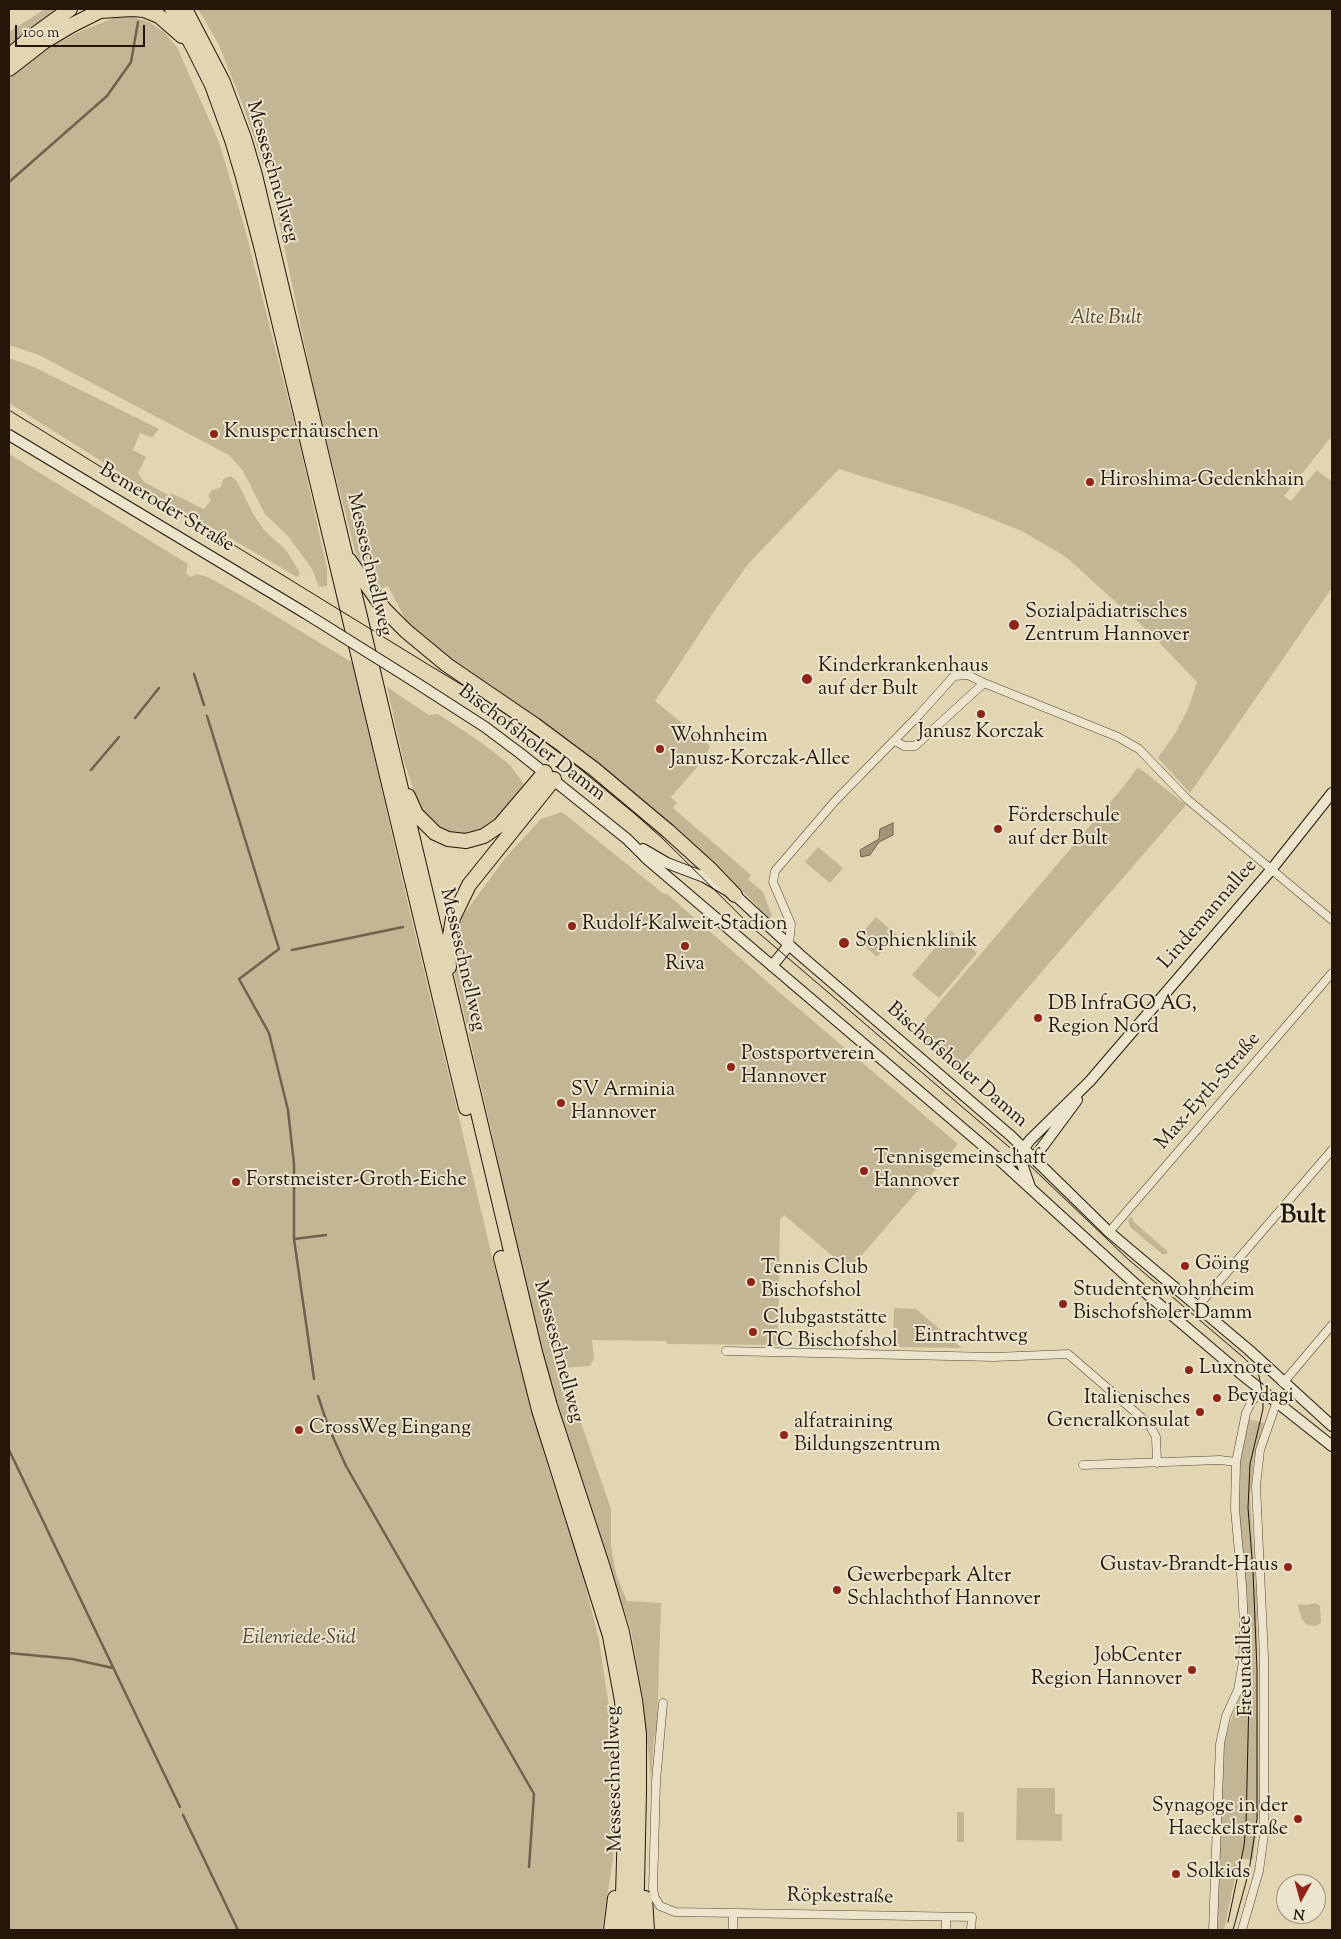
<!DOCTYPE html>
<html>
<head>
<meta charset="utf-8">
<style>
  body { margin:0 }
  #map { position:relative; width:1341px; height:1939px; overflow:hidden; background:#e2d6b2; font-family:"Sorts Mill Goudy",serif }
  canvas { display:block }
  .frame { position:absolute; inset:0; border:10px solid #24170a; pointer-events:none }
  .north { position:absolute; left:1276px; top:1874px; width:50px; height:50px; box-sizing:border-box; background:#ece4cd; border:1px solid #9c927f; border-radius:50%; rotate:187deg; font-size:14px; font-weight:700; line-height:20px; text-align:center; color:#24170a }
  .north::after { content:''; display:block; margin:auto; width:18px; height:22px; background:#8f2418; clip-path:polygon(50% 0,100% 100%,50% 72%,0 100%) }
  .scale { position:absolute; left:15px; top:25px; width:130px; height:22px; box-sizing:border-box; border:2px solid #24170a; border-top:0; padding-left:6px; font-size:15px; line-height:18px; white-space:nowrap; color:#24170a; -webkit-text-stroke:4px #ece4cd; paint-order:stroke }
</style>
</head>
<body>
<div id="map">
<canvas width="1341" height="1939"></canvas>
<div class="frame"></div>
<div class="north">N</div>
<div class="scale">100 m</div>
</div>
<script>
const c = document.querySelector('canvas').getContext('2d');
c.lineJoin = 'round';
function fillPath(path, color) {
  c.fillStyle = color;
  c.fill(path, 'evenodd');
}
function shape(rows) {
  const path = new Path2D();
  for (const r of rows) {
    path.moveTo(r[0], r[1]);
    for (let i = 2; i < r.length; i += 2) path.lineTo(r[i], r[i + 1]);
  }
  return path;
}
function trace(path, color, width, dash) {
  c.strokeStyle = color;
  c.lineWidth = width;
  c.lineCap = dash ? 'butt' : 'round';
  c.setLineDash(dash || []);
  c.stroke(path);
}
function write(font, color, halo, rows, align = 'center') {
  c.font = font + ' "Sorts Mill Goudy",serif';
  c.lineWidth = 4;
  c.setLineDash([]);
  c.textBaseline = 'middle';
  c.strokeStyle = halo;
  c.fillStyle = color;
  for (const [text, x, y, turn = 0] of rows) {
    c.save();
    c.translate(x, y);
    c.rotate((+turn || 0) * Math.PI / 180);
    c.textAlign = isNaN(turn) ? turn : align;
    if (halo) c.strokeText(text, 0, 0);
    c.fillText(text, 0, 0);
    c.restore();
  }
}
fillPath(shape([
  [45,9,63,9,9,48,9,32],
  [198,9,1332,9,1332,436,1284,496,1291,501,1317,470,1332,482,1332,588,1190,793,1158,758,1176,732,1188,709,1197,682,1149,632,1066,557,1022,531,956,505,839,469,749,563,717,607,655,701,710,746,704,759,671,797,677,803,673,808,751,875,748,879,763,892,772,916,769,919,719,866,596,763,518,705,450,659,409,626,388,586,377,590,363,569,356,554,317,404,273,193,241,100,218,43],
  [133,17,149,22,164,32,177,47,219,142,245,229,299,442,327,569,327,586,319,587,312,569,288,536,265,514,243,471,229,455,39,355,9,345,9,79,48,48,81,31,114,18],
  [9,358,36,368,159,429,152,438,140,433,133,450,146,457,138,473,144,482,170,496,171,493,204,509,211,500,208,496,212,490,221,487,223,479,231,476,237,481,252,512,264,530,286,550,300,573,297,577,152,493,9,403],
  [9,454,188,564,186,573,191,577,196,574,208,577,251,601,353,663,402,879,495,1269,546,1461,582,1572,599,1640,614,1741,613,1859,602,1930,9,1930],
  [387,687,429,715,438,714,482,743,510,765,524,784,488,828,479,834,447,835,436,827,420,810,403,758],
  [1138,767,1186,805,956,1071,915,1031,1124,786],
  [562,812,664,894,667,894,779,992,958,1144,849,1270,784,1215,780,1219,778,1345,667,1344,666,1341,592,1340,594,1358,590,1366,562,1368,611,1509,611,1545,616,1574,627,1601,661,1603,657,1729,654,1737,651,1780,643,1699,631,1630,554,1404,507,1209,494,1142,454,971,456,944,462,917,505,858,541,819],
  [818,847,843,868,830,883,805,862],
  [876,917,897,935,877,957,857,939],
  [950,930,977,953,939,998,912,975],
  [1131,1217,1133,1218,1132,1220,1168,1252,1166,1254,1162,1254,1130,1227,1128,1220],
  [894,1308,916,1309,962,1348,893,1347],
  [1249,1419,1264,1423,1254,1459,1250,1497,1257,1605,1259,1808,1253,1860,1239,1858,1224,1930,1218,1930,1217,1926,1223,1762,1225,1740,1231,1720,1246,1682,1247,1617,1239,1521,1238,1481,1240,1460],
  [1316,1603,1320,1606,1321,1623,1315,1626,1307,1625,1302,1619,1298,1606,1299,1604,1306,1605],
  [1017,1788,1055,1788,1055,1814,1062,1814,1062,1841,1016,1840],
  [957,1812,964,1812,964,1842,957,1842]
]), '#c2b695');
const water = shape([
  [893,823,893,835,879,842,870,855,861,857,860,850,879,839,880,829,893,823]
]);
fillPath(water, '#a19579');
trace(water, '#6f634d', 1);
trace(shape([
  [9,182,107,96,131,62,138,22],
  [194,674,204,705],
  [207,716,279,949,239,979,269,1033,288,1110,294,1164,294,1239,314,1379],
  [135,718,159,688],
  [91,770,119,737],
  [292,950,403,927],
  [294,1239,326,1235],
  [318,1396,328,1426,346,1466,534,1794,529,1867],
  [9,1450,180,1807],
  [9,1653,72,1659,113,1668],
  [183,1815,238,1930]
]), '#6f634d', 2.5);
const street = shape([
  [895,741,904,746,915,746,984,683],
  [789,945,791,924,773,882,775,871,835,801,918,716,954,676,968,675,984,683,1118,737,1139,749,1187,799,1332,920],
  [1109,1232,1332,973],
  [1198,1306,1332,1150],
  [726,1351,994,1357,1068,1354,1149,1424,1156,1437,1157,1463],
  [1283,1383,1332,1325],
  [1083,1465,1220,1460,1236,1462],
  [663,1703,656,1781,653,1889,655,1898,660,1906,675,1912,972,1917,971,1930],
  [733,1930,733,1913],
  [946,1930,946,1917],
  [1213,1930,1220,1744,1226,1716,1238,1690,1243,1662,1244,1625,1242,1585,1235,1509,1236,1462,1246,1413,1252,1401,1262,1391],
  [1242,1930,1259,1871,1264,1835,1264,1657,1256,1486,1260,1450,1277,1401]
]);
const secondary = shape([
  [9,435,305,613],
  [412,680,485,727,521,754,627,839,648,860,994,1155,1133,1282,1240,1373,1332,1446],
  [643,849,667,863,704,877,735,895,799,954,1011,1136,1109,1232,1249,1350,1332,1426],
  [772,966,789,945],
  [1000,1160,1021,1161,1037,1154,1077,1100],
  [1030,1187,1021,1161,1024,1148,1030,1140,1090,1081,1271,870,1332,793]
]);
const highway = shape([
  [133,9,144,10,159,16,182,36],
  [172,9,193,47,212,85,232,140,243,177,262,250,466,1108],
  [185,9,223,82,244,138,255,175,535,1352,550,1406,603,1568,622,1632,635,1700,639,1734,639,1792,636,1930],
  [9,56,30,38,70,9],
  [9,69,45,41,72,25,100,11,132,9],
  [349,560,384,609,406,631,447,665,535,725,594,769,668,831,711,870,735,895],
  [408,796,416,814,435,833,448,839,466,841,484,836,500,825,545,772],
  [449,967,448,948,453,918,469,885,554,779],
  [501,1258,539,1410,610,1636,622,1701,625,1734,626,1790,622,1930],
  [645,1898,647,1930],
  [611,1930,615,1898]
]);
trace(street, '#544734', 9);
trace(secondary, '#24170a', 12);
trace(highway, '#24170a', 16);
trace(street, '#ece4cd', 8);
trace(secondary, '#ece4cd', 10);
trace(highway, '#e2d6b2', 14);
trace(shape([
  [9,410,114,475,216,534,429,665,477,694,557,750,635,814,662,838,754,929,1022,1158,1129,1260,1243,1357,1254,1368,1259,1376,1263,1396,1263,1409,1250,1464,1248,1508,1253,1571,1257,1670,1257,1819,1249,1871,1233,1930],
  [1228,1922,1244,1846,1246,1825,1250,1654]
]), '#24170a', 1);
const secondaryBridge = shape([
  [305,613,412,680]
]);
trace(secondaryBridge, '#24170a', 12, []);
trace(secondaryBridge, '#ece4cd', 10);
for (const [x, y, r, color] of [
  [214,434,5,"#8f2418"],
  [1090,482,5,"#8f2418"],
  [1014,625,6,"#8f2418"],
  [807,679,6,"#8f2418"],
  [981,714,5,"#8f2418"],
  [660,749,5,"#8f2418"],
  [998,829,5,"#8f2418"],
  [572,926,5,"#8f2418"],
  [844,943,6,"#8f2418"],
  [685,946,5,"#8f2418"],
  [1038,1018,5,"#8f2418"],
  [731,1067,5,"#8f2418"],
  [561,1103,5,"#8f2418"],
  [864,1171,5,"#8f2418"],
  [236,1182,5,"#8f2418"],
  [1185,1266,5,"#8f2418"],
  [751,1282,5,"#8f2418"],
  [1063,1304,5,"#8f2418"],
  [753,1332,5,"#8f2418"],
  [1189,1370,5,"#8f2418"],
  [1217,1398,5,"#8f2418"],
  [1200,1412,5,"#8f2418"],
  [299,1430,5,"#8f2418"],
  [784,1435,5,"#8f2418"],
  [1288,1567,5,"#8f2418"],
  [837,1590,5,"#8f2418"],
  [1192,1670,5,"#8f2418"],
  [1298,1819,5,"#8f2418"],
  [1176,1874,5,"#8f2418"]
]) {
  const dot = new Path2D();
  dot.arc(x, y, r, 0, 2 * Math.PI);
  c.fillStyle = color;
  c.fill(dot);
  trace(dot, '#ece4cd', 2);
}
write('20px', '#24170a', '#ece4cd', [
  ["Messeschnellweg",271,172,74],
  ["Bemeroder Straße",166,509,31],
  ["Messeschnellweg",368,565,77],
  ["Bischofsholer Damm",531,744,37],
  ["Lindemannallee",1209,915,-49],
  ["Messeschnellweg",461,960,77],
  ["Bischofsholer Damm",956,1066,41],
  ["Max-Eyth-Straße",1209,1092,-49],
  ["Eintrachtweg",971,1338],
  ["Messeschnellweg",557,1352,75],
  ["Freundallee",1247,1666,-91],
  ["Messeschnellweg",616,1779,-91],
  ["Röpkestraße",840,1898,1]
]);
write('italic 20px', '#534734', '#ece4cd', [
  ["Alte Bult",1106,320],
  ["Eilenriede-Süd",299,1640]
]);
write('20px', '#24170a', '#ece4cd', [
  ["Knusperhäuschen",224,434],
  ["Hiroshima-Gedenkhain",1100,482],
  ["Sozialpädiatrisches",1025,614],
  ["Zentrum Hannover",1025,637],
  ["Kinderkrankenhaus",818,668],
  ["auf der Bult",818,691],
  ["Janusz Korczak",981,734,"center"],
  ["Wohnheim",670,738],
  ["Janusz-Korczak-Allee",670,761],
  ["Förderschule",1008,818],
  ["auf der Bult",1008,841],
  ["Rudolf-Kalweit-Stadion",582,926],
  ["Sophienklinik",855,943],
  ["Riva",685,966,"center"],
  ["DB InfraGO AG,",1048,1006],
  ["Region Nord",1048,1029],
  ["Postsportverein",741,1056],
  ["Hannover",741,1079],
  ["SV Arminia",571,1092],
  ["Hannover",571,1115],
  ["Tennisgemeinschaft",874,1160],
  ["Hannover",874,1183],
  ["Forstmeister-Groth-Eiche",246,1182],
  ["Göing",1195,1266],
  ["Tennis Club",761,1270],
  ["Bischofshol",761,1293],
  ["Studentenwohnheim",1073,1292],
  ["Bischofsholer Damm",1073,1315],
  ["Clubgaststätte",763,1320],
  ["TC Bischofshol",763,1343],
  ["Luxnote",1199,1370],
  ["Beydagi",1227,1398],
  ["Italienisches",1190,1400,"right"],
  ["Generalkonsulat",1190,1423,"right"],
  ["alfatraining",794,1424],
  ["Bildungszentrum",794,1447],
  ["CrossWeg Eingang",309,1430],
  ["Gustav-Brandt-Haus",1278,1567,"right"],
  ["Gewerbepark Alter",847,1578],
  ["Schlachthof Hannover",847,1601],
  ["JobCenter",1182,1658,"right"],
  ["Region Hannover",1182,1681,"right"],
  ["Synagoge in der",1288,1808,"right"],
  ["Haeckelstraße",1288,1831,"right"],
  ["Solkids",1186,1874]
], 'left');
write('bold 25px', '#24170a', '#ece4cd', [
  ["Bult",1303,1218]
]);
</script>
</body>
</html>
